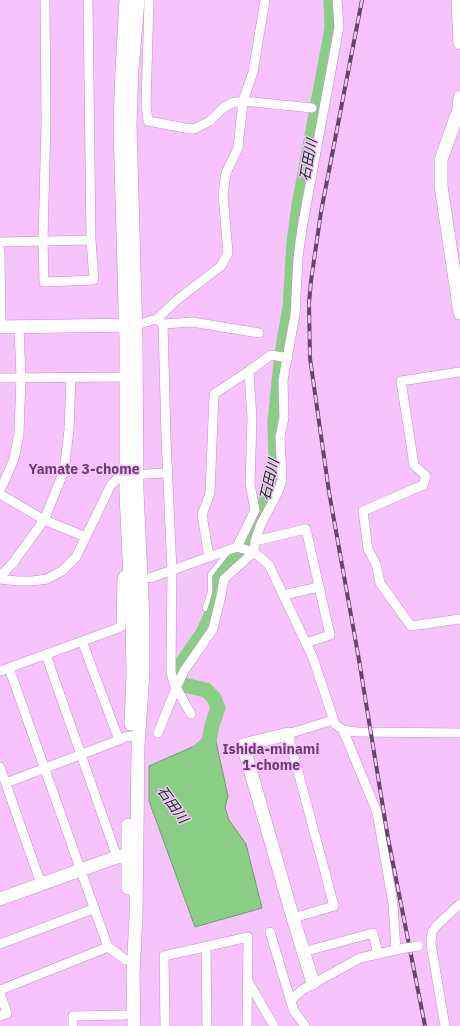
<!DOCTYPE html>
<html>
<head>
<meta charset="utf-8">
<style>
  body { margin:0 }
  canvas { display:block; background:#f7c3fd }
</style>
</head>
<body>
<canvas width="460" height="1026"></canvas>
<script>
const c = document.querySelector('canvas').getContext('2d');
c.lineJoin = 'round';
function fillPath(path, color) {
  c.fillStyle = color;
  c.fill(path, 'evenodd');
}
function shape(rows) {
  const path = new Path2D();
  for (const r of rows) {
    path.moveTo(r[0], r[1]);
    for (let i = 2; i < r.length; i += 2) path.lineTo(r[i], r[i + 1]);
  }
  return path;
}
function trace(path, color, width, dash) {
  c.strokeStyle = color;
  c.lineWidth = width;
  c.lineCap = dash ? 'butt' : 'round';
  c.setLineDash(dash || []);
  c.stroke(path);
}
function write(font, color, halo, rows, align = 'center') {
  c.font = font + ' "IBM Plex Sans","Noto Sans JP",sans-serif';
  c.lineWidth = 3;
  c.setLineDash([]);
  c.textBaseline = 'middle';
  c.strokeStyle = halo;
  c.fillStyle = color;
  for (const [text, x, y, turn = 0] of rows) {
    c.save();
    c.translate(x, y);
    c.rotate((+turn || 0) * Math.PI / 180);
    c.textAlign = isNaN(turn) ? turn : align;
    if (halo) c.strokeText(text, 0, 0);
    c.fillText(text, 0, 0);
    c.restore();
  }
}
const water = shape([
  [215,737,228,796,225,807,229,820,246,844,262,908,195,927,149,801,149,766,215,737]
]);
fillPath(water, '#8ace86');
trace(water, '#70996d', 1);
trace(shape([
  [196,754,209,742,212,725,218,708,214,698,206,690,180,684,177,670,203,633,214,609,219,573,241,556,265,505,276,465,275,421,282,353,290,307,294,242,299,205,332,28,331,0]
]), '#8ace86', 15);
const lane = shape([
  [205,609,210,592,210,575,228,552]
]);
const street = shape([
  [45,0,46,122,43,241,44,282,94,280,91,240,88,0],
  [149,0,146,105,148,121,185,128,194,129,210,121,223,108,232,103,243,101,312,108],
  [0,242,91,240],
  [0,250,1,327],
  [157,319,163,324,166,438,172,571,171,672,174,684,191,714],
  [163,324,192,322,259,333],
  [135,325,157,319,177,300,221,266,228,253,223,194,226,173,238,148,243,101,253,72,265,0],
  [249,371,271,355,288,358],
  [460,372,401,381,414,465,426,476,423,485,363,511,368,549,376,564,380,583,411,626,460,619],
  [0,378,125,377],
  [0,491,14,459,19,434,21,377,19,327],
  [0,494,44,520,86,537],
  [255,541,306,529,330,635,306,643],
  [209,557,202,515,210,493,214,394,249,371,252,419,250,484,255,510,237,547],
  [0,576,13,563,44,520,64,471,69,430,71,378],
  [150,578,237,547,254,552,269,565,313,658,335,724,343,730,357,732,460,733],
  [0,579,17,581,32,581,47,579,62,571,76,557,111,485,118,478,126,475,167,473],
  [283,595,319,587],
  [82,641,119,740,125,737,131,736],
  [46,655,117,857],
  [9,668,108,947,126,960],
  [0,671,121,627,122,579,124,575,130,573],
  [343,730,377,812,393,904,396,950],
  [158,733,176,688,184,671,213,629,221,596,224,579,254,552,255,541,261,524,277,494,282,480,280,437,284,417,283,380,295,315,298,258,302,228,339,27,337,0],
  [0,767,41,884],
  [6,783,119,740],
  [293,918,334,906,288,734,333,720],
  [270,932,291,1002,294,1011,305,1026],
  [0,944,93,909],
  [206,947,207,1026],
  [303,952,373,933,378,954],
  [248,981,274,1026],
  [0,990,108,947],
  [0,993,7,1013,0,1016],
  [291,1002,294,997,302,990,360,958,400,949],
  [73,1026,73,1016,125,1015],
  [165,1026,164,956,248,937,247,1026],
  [445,1026,431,944,432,932,436,926,460,904]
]);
const secondary = shape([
  [126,0,122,70,120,127,126,341,126,493,132,620,133,674,131,724],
  [458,0,460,43],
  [460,97,459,109,441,160,441,186,460,313],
  [0,327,133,325],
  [288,734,243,745,293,918,313,983],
  [128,888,128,825],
  [0,899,117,857,135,855],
  [134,1026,133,975,136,916,138,746,143,672,143,618,137,492,136,339,130,125,132,69,138,0]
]);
trace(lane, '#c18fc6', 5.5);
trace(street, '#c18fc6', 10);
trace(secondary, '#c18fc6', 14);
trace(lane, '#fff', 4.5);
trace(street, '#fff', 9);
trace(secondary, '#fff', 13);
const rail = shape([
  [362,0,321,212,311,281,309,303,310,358,329,492,359,660,388,838,425,1026]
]);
trace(rail, '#634766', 4);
trace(rail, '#f7c3fd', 2.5, [8]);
const streetBridge = shape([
  [400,949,418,946]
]);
trace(streetBridge, '#c18fc6', 10, []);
trace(streetBridge, '#fff', 9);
write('italic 14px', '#063707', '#f7c3fd', [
  ["石田川",309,160,-80],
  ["石田川",270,480,-77],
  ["石田川",172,805,54]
]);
write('bold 14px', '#6a3e6f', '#f7c3fd', [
  ["Yamate 3-chome",84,470],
  ["Ishida-minami",271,750],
  ["1-chome",271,766]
]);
</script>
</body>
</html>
